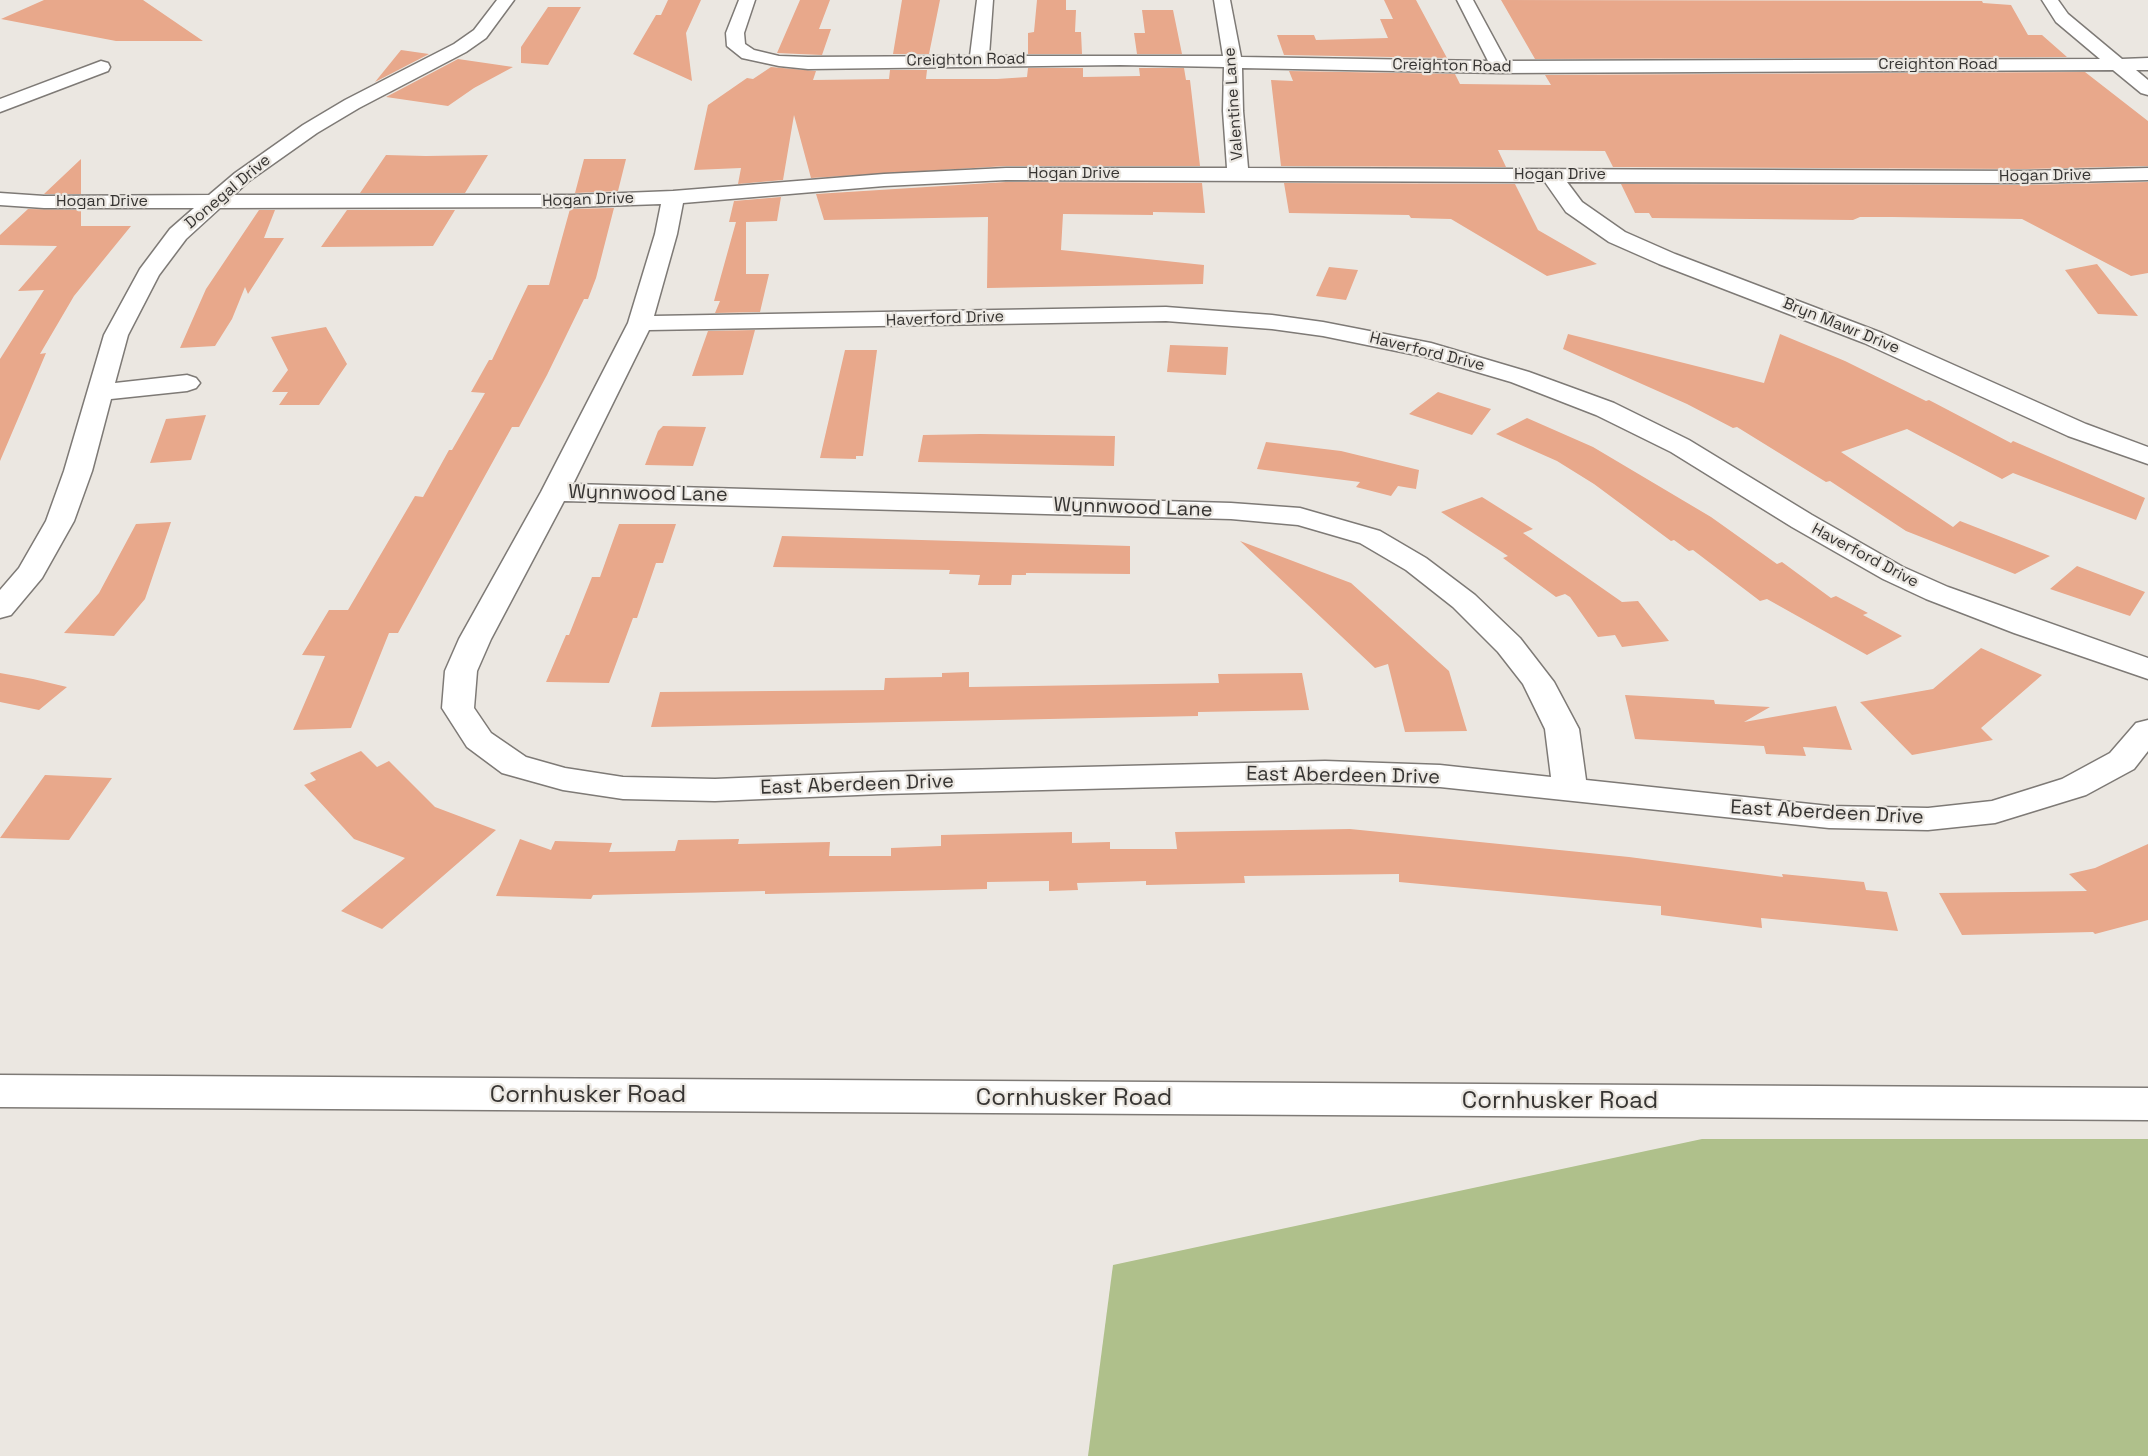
<!DOCTYPE html>
<html>
<head>
<meta charset="utf-8">
<style>
  body { margin:0 }
  canvas { display:block; background:#ebe7e1 }
</style>
</head>
<body>
<canvas width="2148" height="1456"></canvas>
<script>
const c = document.querySelector('canvas').getContext('2d');
c.lineJoin = 'round';
function fillPath(path, color) {
  c.fillStyle = color;
  c.fill(path, 'evenodd');
}
function shape(rows) {
  const path = new Path2D();
  for (const r of rows) {
    path.moveTo(r[0], r[1]);
    for (let i = 2; i < r.length; i += 2) path.lineTo(r[i], r[i + 1]);
  }
  return path;
}
function trace(path, color, width, dash) {
  c.strokeStyle = color;
  c.lineWidth = width;
  c.lineCap = dash ? 'butt' : 'round';
  c.setLineDash(dash || []);
  c.stroke(path);
}
function write(font, color, halo, rows, align = 'center') {
  c.font = font + ' "Space Grotesk",sans-serif';
  c.lineWidth = 4.5;
  c.setLineDash([]);
  c.textBaseline = 'middle';
  c.strokeStyle = halo;
  c.fillStyle = color;
  for (const [text, x, y, turn = 0] of rows) {
    c.save();
    c.translate(x, y);
    c.rotate((+turn || 0) * Math.PI / 180);
    c.textAlign = isNaN(turn) ? turn : align;
    if (halo) c.strokeText(text, 0, 0);
    c.fillText(text, 0, 0);
    c.restore();
  }
}
fillPath(shape([
  [1702,1139,2148,1139,2148,1456,1088,1456,1113,1265]
]), '#afc08b');
fillPath(shape([
  [44,0,143,0,203,41,116,41,1,19],
  [668,0,701,0,686,33,692,81,633,54,656,15,661,15],
  [800,0,830,0,819,29,831,29,822,55,777,53],
  [902,0,940,0,929,54,893,54],
  [1037,0,1066,0,1066,10,1076,10,1075,32,1081,32,1082,54,1028,54,1028,33,1034,32],
  [1384,0,1416,0,1447,58,1284,55,1277,35,1314,35,1316,40,1388,38,1380,19,1393,19],
  [1501,0,1982,1,1983,3,2011,5,2028,35,2042,35,2067,57,1535,59],
  [548,7,581,7,548,65,521,63,521,47],
  [1142,10,1173,10,1182,54,1137,54,1134,33,1145,33],
  [401,50,429,54,375,82],
  [458,59,513,67,474,88,448,106,386,97],
  [771,67,816,71,813,80,889,79,890,70,927,70,926,79,997,79,1027,77,1028,68,1083,68,1083,77,1140,76,1139,68,1184,68,1186,80,1190,80,1200,166,1006,166,811,178,794,115,783,180,738,184,741,168,694,170,708,105,747,78,753,79],
  [1289,71,1455,74,1460,84,1551,85,1545,75,2085,72,2148,121,2148,166,2026,169,1613,167,1605,151,1498,150,1506,167,1281,166,1271,80,1293,81],
  [386,155,426,156,488,155,465,193,360,193],
  [81,159,81,194,44,194],
  [584,159,626,159,618,191,575,193],
  [1006,182,1202,183,1205,213,1153,212,1153,215,1063,214,1061,250,1204,265,1203,284,987,288,988,217,824,220,816,194],
  [2148,182,2148,273,2131,276,2022,219,1892,217,1860,217,1853,220,1652,218,1649,213,1635,213,1621,184,2026,185],
  [1284,183,1515,184,1538,230,1597,264,1547,276,1451,219,1411,218,1409,215,1289,213],
  [781,197,777,221,746,222,746,274,769,274,760,312,715,313,720,301,714,301,736,222,729,222,734,201],
  [614,208,596,278,588,299,584,299,547,375,519,427,512,427,398,633,389,633,351,728,293,730,325,656,302,655,329,610,348,610,415,496,423,497,449,450,452,450,485,393,471,392,489,360,492,360,528,285,549,285,570,209],
  [28,209,81,210,81,226,131,226,74,296,40,354,46,353,0,461,0,359,44,290,18,291,57,246,0,245,0,235],
  [259,210,275,210,264,238,284,238,248,294,245,287,232,319,215,346,180,348,206,289],
  [347,210,455,210,433,246,321,247],
  [2097,264,2138,316,2098,314,2065,270],
  [1329,267,1358,270,1346,300,1316,296],
  [326,327,347,364,319,405,279,405,288,392,272,392,288,370,271,337],
  [755,330,743,375,692,376,708,331],
  [1568,334,1764,383,1780,334,1845,361,1926,401,1929,400,2011,443,2013,441,2145,498,2136,520,2013,473,2002,479,1907,429,1841,452,1953,527,1960,521,2050,556,2015,574,1906,531,1830,481,1826,482,1737,427,1733,428,1687,404,1563,349],
  [1170,345,1228,347,1226,375,1167,372],
  [845,350,877,350,863,456,856,456,856,459,820,458],
  [1438,392,1491,409,1472,435,1409,414],
  [206,415,191,460,150,463,166,419],
  [1527,418,1593,447,1711,517,1777,564,1782,562,1831,598,1836,596,1868,613,1863,615,1902,636,1867,655,1767,599,1760,601,1693,550,1689,551,1674,540,1671,541,1594,484,1557,461,1496,434],
  [663,426,706,427,693,466,645,465,658,431],
  [980,434,1115,436,1114,466,918,462,923,435],
  [1266,442,1341,451,1419,470,1416,489,1398,486,1391,496,1356,487,1360,482,1257,469],
  [1482,497,1533,529,1523,533,1622,602,1638,601,1669,641,1622,647,1615,635,1598,637,1570,597,1565,594,1556,597,1503,558,1508,556,1441,512],
  [171,522,145,599,114,636,64,633,99,593,136,524],
  [619,524,676,524,663,563,656,563,637,618,633,618,609,683,546,682,566,635,569,635,592,577,600,577],
  [782,536,1130,546,1130,574,1026,573,1026,575,1012,575,1011,585,978,585,980,575,949,574,950,570,773,567],
  [1240,541,1351,583,1449,671,1467,731,1405,732,1388,664,1375,668],
  [2077,566,2106,577,2145,592,2130,616,2050,589],
  [1981,648,2042,675,1981,728,1993,740,1912,755,1860,702,1933,689],
  [969,672,969,687,1219,683,1218,674,1302,673,1309,710,1198,712,1198,716,651,727,660,692,884,690,885,678,942,677,942,673],
  [0,673,33,679,67,687,39,710,0,702],
  [1625,695,1714,700,1715,704,1770,707,1744,722,1836,706,1852,750,1803,747,1806,756,1766,754,1764,746,1635,739],
  [361,751,377,767,389,761,435,807,496,830,382,929,341,911,405,858,354,839,304,785,316,780,310,773],
  [45,775,112,778,69,840,0,838],
  [1350,829,1629,857,1783,877,1782,874,1864,882,1866,890,1887,892,1898,931,1761,918,1762,928,1661,915,1661,906,1399,882,1399,874,1244,876,1245,883,1146,885,1146,881,1077,883,1078,890,1049,891,1049,881,987,882,987,889,858,892,765,894,765,891,593,895,591,899,496,896,520,839,551,850,555,841,612,843,609,852,675,851,678,840,739,839,738,844,830,842,829,856,891,856,891,848,941,846,941,835,1072,832,1072,843,1110,842,1110,849,1177,849,1175,832],
  [2148,844,2148,920,2095,934,2093,932,1962,935,1939,893,2087,891,2069,874,2095,868]
]), '#e8a88b');
const minor = shape([
  [497,0,514,0,486,38,466,52,359,108,317,133,249,181,234,195,573,195,673,191,884,174,1006,168,1227,168,1223,111,1224,67,1120,65,808,69,779,66,742,58,727,46,726,33,739,0,755,0,744,33,745,44,754,50,779,56,808,57,970,56,977,0,993,0,989,56,1223,56,1214,0,1230,0,1241,57,1488,61,1457,0,1473,0,1506,61,2100,59,2056,22,2042,0,2058,0,2068,14,2122,59,2148,58,2148,70,2136,70,2148,80,2148,95,2141,93,2113,70,1500,73,1242,68,1243,111,1248,168,2026,171,2148,168,2148,180,2026,183,1567,182,1582,202,1625,232,1675,254,1882,333,2086,424,2148,447,2148,464,2068,436,1864,343,1659,264,1609,242,1566,212,1545,182,1006,180,884,186,683,203,677,234,654,316,1166,307,1272,315,1323,322,1431,343,1529,372,1614,403,1689,440,1812,515,1903,567,1948,587,2148,658,2148,679,2014,633,1926,599,1883,579,1792,527,1671,452,1596,415,1511,382,1426,357,1323,336,1272,329,1166,321,649,330,573,484,1231,503,1300,508,1380,531,1426,558,1475,595,1520,638,1554,682,1579,729,1586,780,1829,806,1928,808,1992,801,2062,779,2110,753,2136,723,2148,720,2148,751,2134,769,2086,795,1995,823,1928,830,1829,828,1440,787,1325,783,881,794,715,801,623,799,563,790,502,773,467,747,442,708,445,671,459,639,541,492,628,323,655,234,661,204,573,207,220,208,186,239,159,275,128,335,115,383,187,375,196,378,200,383,196,388,187,391,111,399,92,471,74,521,42,578,11,615,0,618,0,590,19,568,46,521,64,471,104,335,140,269,170,229,194,208,44,208,0,205,0,193,44,196,209,195,235,173,303,125,345,100,454,44,474,30,497,0],
  [564,501,1231,519,1298,525,1360,543,1406,570,1453,607,1498,652,1523,684,1545,729,1551,777,1440,765,1325,761,881,772,715,779,623,777,565,768,526,757,491,733,474,708,477,671,491,639,564,501],
  [101,61,108,63,110,67,108,71,0,112,0,99,101,61]
]);
const major = shape([
  [0,1075,2148,1088,2148,1120,0,1107,0,1075]
]);
trace(minor, '#7e7a76', 3);
trace(major, '#7e7a76', 3);
fillPath(minor, '#fff');
fillPath(major, '#fff');
write('16px', '#363432', '#ebe7e1', [
  ["Creighton Road",966,60,-1],
  ["Creighton Road",1938,65],
  ["Creighton Road",1452,66,1],
  ["Valentine Lane",1234,104,-94],
  ["Hogan Drive",1074,174],
  ["Hogan Drive",1560,175],
  ["Hogan Drive",2045,176,-1],
  ["Donegal Drive",228,192,-40],
  ["Hogan Drive",588,200,-2],
  ["Hogan Drive",102,202],
  ["Haverford Drive",945,319,-2],
  ["Bryn Mawr Drive",1841,326,22],
  ["Haverford Drive",1427,352,14],
  ["Haverford Drive",1865,556,28]
]);
write('20px', '#363432', '#ebe7e1', [
  ["Wynnwood Lane",648,494,1],
  ["Wynnwood Lane",1133,508,2],
  ["East Aberdeen Drive",1343,776,1],
  ["East Aberdeen Drive",857,785,-2],
  ["East Aberdeen Drive",1827,813,3]
]);
write('24px', '#363432', '#ebe7e1', [
  ["Cornhusker Road",588,1095],
  ["Cornhusker Road",1074,1098],
  ["Cornhusker Road",1560,1101]
]);
</script>
</body>
</html>
